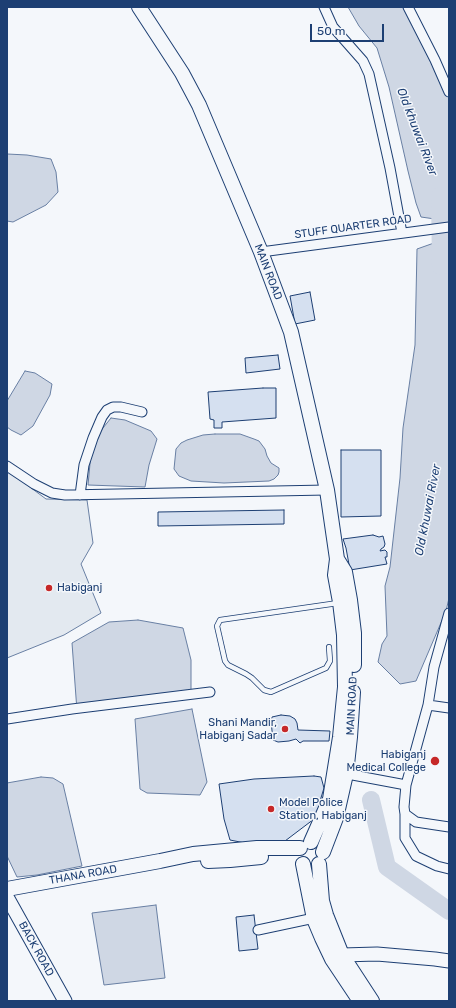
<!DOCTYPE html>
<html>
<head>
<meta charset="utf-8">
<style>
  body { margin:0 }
  #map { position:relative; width:456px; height:1008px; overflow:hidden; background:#f4f7fb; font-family:Rubik,sans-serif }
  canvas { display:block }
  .frame { position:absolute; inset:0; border:8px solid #1d3f73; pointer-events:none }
  .scale { position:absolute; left:310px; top:24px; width:74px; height:18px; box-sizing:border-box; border:2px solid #1d3f73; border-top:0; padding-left:5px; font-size:12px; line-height:14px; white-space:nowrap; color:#1d3f73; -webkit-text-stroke:3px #f4f7fb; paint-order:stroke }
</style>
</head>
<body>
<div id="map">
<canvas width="456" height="1008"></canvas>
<div class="frame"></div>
<div class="scale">50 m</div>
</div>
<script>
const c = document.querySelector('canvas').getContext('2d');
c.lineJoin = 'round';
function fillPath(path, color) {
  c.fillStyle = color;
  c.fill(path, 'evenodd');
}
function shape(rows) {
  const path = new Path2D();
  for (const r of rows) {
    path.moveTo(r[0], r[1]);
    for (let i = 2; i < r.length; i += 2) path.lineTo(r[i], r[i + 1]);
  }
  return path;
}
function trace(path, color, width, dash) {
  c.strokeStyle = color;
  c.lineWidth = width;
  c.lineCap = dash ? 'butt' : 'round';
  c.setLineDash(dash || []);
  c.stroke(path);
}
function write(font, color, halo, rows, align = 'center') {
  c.font = font + ' Rubik,sans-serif';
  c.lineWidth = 3;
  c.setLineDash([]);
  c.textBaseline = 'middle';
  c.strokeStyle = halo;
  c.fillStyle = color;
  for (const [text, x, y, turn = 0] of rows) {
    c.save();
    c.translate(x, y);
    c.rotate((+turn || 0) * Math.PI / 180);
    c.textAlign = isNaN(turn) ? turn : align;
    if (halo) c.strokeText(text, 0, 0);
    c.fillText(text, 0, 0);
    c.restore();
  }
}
const green = shape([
  [7,470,46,499,87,500,93,543,81,564,101,613,64,635,7,658,7,470]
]);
fillPath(green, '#e3e9f0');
trace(green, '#687fa3', 1);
const water = shape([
  [348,7,407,7,449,96,449,221,421,217,416,203,408,171,389,87,377,48,359,26,348,7],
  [7,154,27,155,51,159,56,172,58,192,46,205,13,222,7,221,7,154],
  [449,241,449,598,446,611,416,681,400,684,378,662,382,644,387,636,385,586,390,567,400,478,403,428,415,345,417,249,434,243,449,241],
  [25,371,35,373,52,384,50,395,33,426,21,435,11,430,7,427,7,401,25,371],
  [111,418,125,420,151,431,157,439,149,465,145,487,88,485,91,453,99,433,111,418],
  [215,434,240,434,254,439,259,441,265,449,267,456,271,463,279,468,279,472,278,475,274,479,269,481,224,483,191,481,179,476,174,469,176,449,181,443,187,440,203,435,215,434],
  [138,620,183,628,191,660,191,696,77,711,72,643,109,622,138,620],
  [192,709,207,782,200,795,147,793,140,789,135,719,192,709],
  [41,777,53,778,63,784,82,866,37,875,17,877,7,856,7,783,41,777],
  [156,905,165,978,104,985,92,913,156,905]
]);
fillPath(water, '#cfd7e4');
trace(water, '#687fa3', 1);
trace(shape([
  [440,196,441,266],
  [371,800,387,867,449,911]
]), '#cfd7e4', 18);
const building = shape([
  [310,292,315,320,295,324,290,296,310,292],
  [278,355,280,369,246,373,245,358,278,355],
  [263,388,276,388,276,418,222,422,222,428,214,428,214,420,210,419,208,392,263,388],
  [341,450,381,450,381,516,341,517,341,450],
  [284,510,284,524,158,526,158,512,284,510],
  [373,535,379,537,383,536,385,544,384,547,381,549,380,551,385,550,387,552,387,557,385,557,387,564,350,570,346,548,343,539,373,535],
  [281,715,290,716,295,719,297,723,298,730,330,731,329,741,303,741,300,743,296,739,289,741,278,742,273,740,271,721,272,717,281,715],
  [314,776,321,777,324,788,320,801,318,816,285,841,265,847,230,840,224,819,219,784,254,779,314,776],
  [254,915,258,949,239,951,236,917,254,915]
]);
fillPath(building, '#d5e0f0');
trace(building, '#1d3f73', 1);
const lane = shape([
  [329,647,330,661,326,668,271,692,264,690,252,678,246,674,228,665,225,661,217,626,220,620,338,603]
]);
const street = shape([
  [324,7,333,27,363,61,369,74,390,168,402,233],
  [408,7,435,60,449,92],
  [261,252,449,227],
  [7,466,34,484,52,493,65,495,327,490],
  [80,495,84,465,93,438,102,417,107,410,113,407,121,407,142,412],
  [449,613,434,667,428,705,406,785,404,807,405,814,416,822,449,827],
  [428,705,449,708],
  [7,719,72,709,210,692],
  [342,773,406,785],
  [405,814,405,838,416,856,437,866,449,869],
  [258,930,319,917]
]);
const secondary = shape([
  [7,897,65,1001],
  [342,955,377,954,435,959,449,961]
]);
const primary = shape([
  [139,7,182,73,199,105,261,252,291,332,327,490,337,559,335,575,340,602,344,635,345,687,340,737,330,799,311,842],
  [337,559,345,572,350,600,354,633,354,665],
  [323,852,336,818,346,774,350,737,353,692],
  [208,861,230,860,261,857],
  [303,864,314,919,322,938,332,959,360,1001],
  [319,864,322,901,326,915,342,955,372,1001],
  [7,889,160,861,193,854,257,848,300,848]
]);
trace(lane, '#1d3f73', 6);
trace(street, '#1d3f73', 11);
trace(secondary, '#1d3f73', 15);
trace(primary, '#1d3f73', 16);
trace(lane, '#f4f7fb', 4.5);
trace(street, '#f4f7fb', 9);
trace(secondary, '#f4f7fb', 13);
trace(primary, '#f4f7fb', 14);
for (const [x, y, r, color] of [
  [49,588,4,"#c62828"],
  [285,729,4,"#c62828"],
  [435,761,5,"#c62828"],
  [271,809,4,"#c62828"]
]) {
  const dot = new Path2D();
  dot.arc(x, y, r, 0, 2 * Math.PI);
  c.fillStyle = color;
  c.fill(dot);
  trace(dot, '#f4f7fb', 1.5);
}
write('11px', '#1d3f73', '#f4f7fb', [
  ["STUFF QUARTER ROAD",353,227,-8],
  ["MAIN ROAD",268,272,69],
  ["MAIN ROAD",352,706,-87],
  ["THANA ROAD",83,875,-10],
  ["BACK ROAD",36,949,61]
]);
write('11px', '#1d3f73', '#f4f7fb', [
  ["Habiganj",57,588],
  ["Shani Mandir,",277,723,"right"],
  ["Habiganj Sadar",277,736,"right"],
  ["Habiganj",426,755,"right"],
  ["Medical College",426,768,"right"],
  ["Model Police",279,803],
  ["Station, Habiganj",279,816]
], 'left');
write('italic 12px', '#1d3f73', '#f4f7fb', [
  ["Old khuwai River",417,132,69],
  ["Old khuwai River",428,510,-79]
]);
</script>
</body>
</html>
